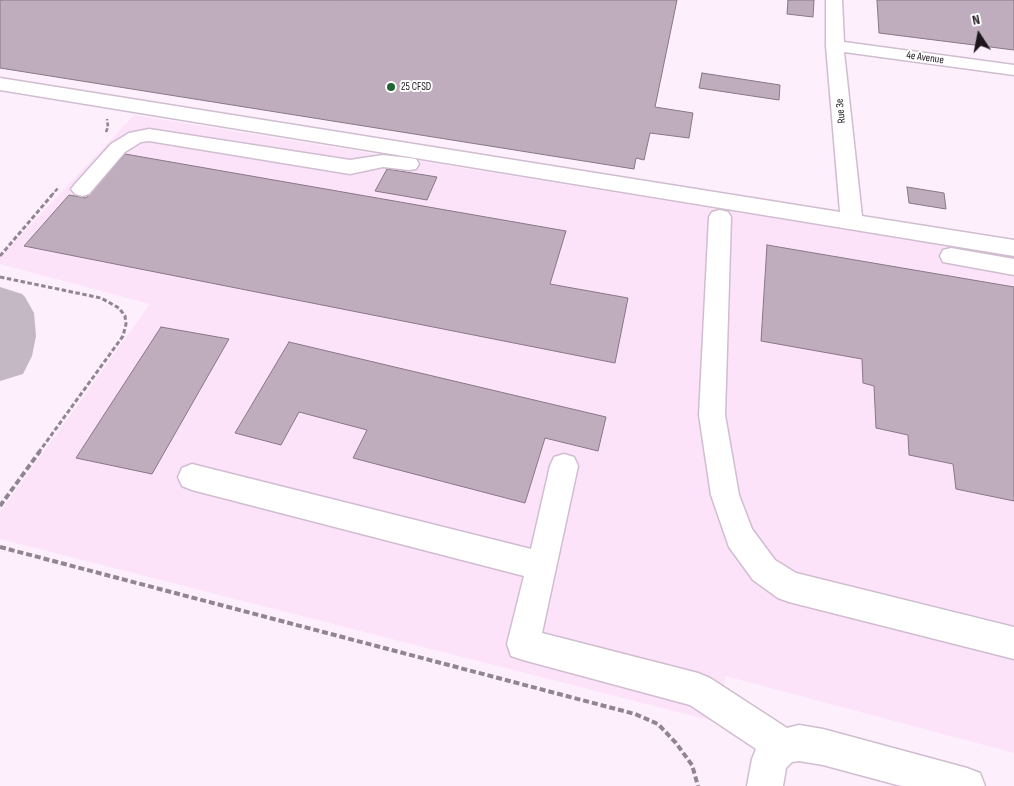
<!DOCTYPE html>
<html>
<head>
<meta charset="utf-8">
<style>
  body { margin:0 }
  #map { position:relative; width:1014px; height:786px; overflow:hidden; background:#feeffd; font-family:"Sofia Sans Condensed",sans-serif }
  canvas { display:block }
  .north { position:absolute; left:954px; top:10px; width:50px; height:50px; -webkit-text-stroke:4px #fff; paint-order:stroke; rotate:349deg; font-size:14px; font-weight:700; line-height:20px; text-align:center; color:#1d161d }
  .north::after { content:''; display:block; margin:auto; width:18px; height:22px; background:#1d161d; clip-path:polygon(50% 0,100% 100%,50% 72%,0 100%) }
</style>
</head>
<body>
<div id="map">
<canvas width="1014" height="786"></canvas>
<div class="north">N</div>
</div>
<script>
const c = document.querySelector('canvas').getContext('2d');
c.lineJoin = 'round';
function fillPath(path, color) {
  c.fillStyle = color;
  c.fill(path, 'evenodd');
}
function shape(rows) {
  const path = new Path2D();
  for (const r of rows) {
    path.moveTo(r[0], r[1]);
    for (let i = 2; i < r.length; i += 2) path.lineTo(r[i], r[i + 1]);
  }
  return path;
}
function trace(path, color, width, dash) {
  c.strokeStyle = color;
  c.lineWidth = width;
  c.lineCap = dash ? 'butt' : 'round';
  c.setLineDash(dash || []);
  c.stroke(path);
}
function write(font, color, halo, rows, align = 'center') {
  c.font = font + ' "Sofia Sans Condensed",sans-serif';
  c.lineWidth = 4;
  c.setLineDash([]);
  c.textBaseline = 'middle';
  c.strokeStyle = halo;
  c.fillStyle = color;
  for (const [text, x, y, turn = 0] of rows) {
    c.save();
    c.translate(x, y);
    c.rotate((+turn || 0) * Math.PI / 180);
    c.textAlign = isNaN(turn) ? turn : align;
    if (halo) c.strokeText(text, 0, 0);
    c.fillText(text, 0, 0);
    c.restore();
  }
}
fillPath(shape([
  [134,115,1014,257,1014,753,725,676,721,723,0,539,0,512,150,304,0,264,0,257]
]), '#fde3fa');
fillPath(shape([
  [0,287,22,294,25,297,34,313,36,336,32,356,23,374,0,381,0,287]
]), '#c4b8c4');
const building = shape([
  [2,0,677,0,655,107,693,113,689,138,650,133,644,160,636,158,634,169,0,68,0,1,2,0],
  [788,0,814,0,813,17,787,14,788,0],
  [877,0,1014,0,1014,50,879,33,877,0],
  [702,73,780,85,779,100,699,88,702,73],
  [125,154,566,231,550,284,628,298,615,363,24,246,69,195,86,198,125,154],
  [387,169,437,177,427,200,375,191,387,169],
  [907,187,944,193,946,209,909,203,907,187],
  [767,245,1014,287,1014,501,956,489,953,464,909,455,908,435,876,428,874,386,863,383,862,359,761,341,767,245],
  [161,327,229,339,152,474,76,458,161,327],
  [289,342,606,417,598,451,545,438,525,503,353,458,367,430,299,412,281,445,235,433,289,342]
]);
fillPath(building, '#bfadbe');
trace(building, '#887787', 1);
const minor = shape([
  [826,0,842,0,844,42,1014,65,1014,75,844,52,862,216,1014,240,1014,256,0,90,0,78,840,212,826,46,826,0],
  [149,129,350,160,383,155,409,158,416,159,419,164,416,169,409,170,383,167,350,174,149,141,141,142,125,152,89,194,82,196,75,194,71,189,75,184,111,144,129,133,149,129],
  [720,210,728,212,731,217,725,415,739,495,752,529,775,560,796,573,1014,627,1014,659,789,602,778,598,753,580,729,547,711,495,699,415,709,217,712,212,720,210],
  [951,248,1014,259,1014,275,943,262,940,256,943,250,951,248],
  [564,454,574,457,578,466,542,633,698,673,710,678,787,728,799,725,823,729,967,768,980,773,985,786,901,786,823,765,799,761,792,762,786,768,783,786,747,786,752,759,756,749,690,705,523,660,511,656,507,644,524,576,192,490,182,486,178,477,182,468,192,464,531,549,550,466,554,457,564,454]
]);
trace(minor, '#d0bdcf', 3);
trace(shape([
  [106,132,108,127,107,119],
  [51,196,58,188]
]), '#908590', 2.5, [4, 2]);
trace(shape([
  [0,256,52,195],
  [0,277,101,298,119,308,125,316,126,324,123,336,39,452]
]), '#908590', 3, [4.5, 2.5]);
trace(shape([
  [0,506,40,451],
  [0,547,635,714,658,724,676,743,692,765,698,786]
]), '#908590', 4, [6, 3]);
fillPath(minor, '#fff');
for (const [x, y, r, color] of [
  [391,87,5,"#1f6531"]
]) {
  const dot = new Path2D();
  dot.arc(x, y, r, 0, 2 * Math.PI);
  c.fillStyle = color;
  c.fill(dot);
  trace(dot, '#fff', 2);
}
write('11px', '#1d161d', '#fff', [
  ["4e Avenue",925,58,8],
  ["Rue 3e",841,111,-96]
]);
write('11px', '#1d161d', '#fff', [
  ["25 CFSD",401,87]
], 'left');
</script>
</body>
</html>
